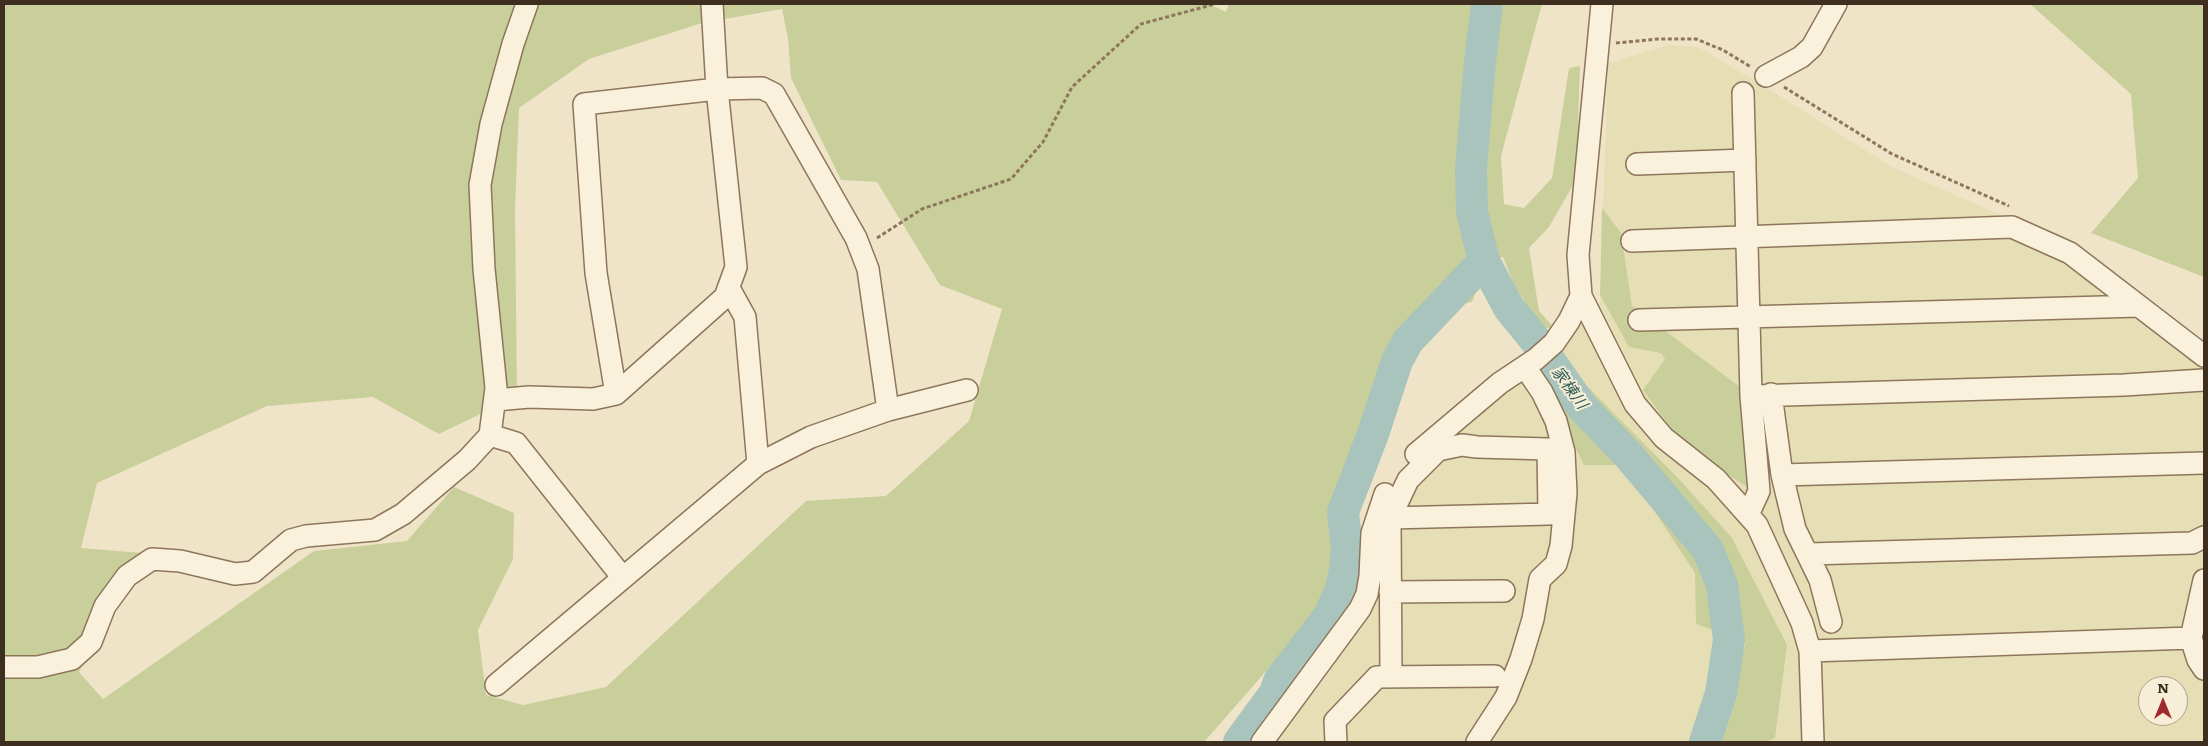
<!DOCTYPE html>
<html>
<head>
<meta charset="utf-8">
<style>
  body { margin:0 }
  #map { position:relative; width:2208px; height:746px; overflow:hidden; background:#f0e4c8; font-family:Literata,serif }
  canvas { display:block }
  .frame { position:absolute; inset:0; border:5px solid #3d2e20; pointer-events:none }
  .north { position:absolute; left:2138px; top:676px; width:50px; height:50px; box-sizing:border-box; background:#f7eed8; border:1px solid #ada18e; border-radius:50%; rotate:0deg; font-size:14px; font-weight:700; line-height:20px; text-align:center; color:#3d2e20 }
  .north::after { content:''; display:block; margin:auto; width:18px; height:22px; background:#9e2a2b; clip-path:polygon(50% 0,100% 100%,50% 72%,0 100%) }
</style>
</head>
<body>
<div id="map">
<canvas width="2208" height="746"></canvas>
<div class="frame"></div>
<div class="north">N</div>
</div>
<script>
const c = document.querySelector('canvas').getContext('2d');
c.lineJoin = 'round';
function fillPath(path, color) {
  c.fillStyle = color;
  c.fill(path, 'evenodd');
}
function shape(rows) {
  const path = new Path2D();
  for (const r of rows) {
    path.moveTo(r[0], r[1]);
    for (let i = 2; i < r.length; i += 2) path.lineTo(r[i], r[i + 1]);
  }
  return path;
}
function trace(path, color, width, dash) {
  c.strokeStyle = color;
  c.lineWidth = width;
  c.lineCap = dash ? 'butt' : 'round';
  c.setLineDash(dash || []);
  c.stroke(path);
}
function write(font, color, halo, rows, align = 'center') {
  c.font = font + ' Literata,"Noto Sans JP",serif';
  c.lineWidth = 4;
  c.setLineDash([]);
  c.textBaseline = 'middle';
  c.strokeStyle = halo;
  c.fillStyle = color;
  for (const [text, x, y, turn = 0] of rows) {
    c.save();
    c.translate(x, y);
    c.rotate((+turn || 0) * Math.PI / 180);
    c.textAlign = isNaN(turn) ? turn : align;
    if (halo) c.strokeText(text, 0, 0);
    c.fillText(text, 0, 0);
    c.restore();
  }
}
fillPath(shape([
  [1669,45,1698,47,1767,88,1892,167,2079,250,2204,348,2204,742,1275,742,1323,681,1379,599,1383,565,1411,469,1522,378,1558,353,1600,302,1608,63],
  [2148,686,2178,686,2178,716,2148,716]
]), '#e6deb5');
fillPath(shape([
  [4,4,1210,4,1226,12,1229,4,1542,4,1501,156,1504,204,1524,208,1552,178,1569,68,1580,66,1576,180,1549,227,1529,248,1539,311,1555,329,1540,327,1514,284,1503,257,1488,260,1472,302,1421,309,1405,336,1394,360,1365,457,1332,596,1204,742,4,742],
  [782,9,788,39,791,78,841,180,877,182,940,285,1002,309,969,421,886,496,806,501,606,687,523,705,486,695,478,630,513,559,514,513,454,487,407,541,314,551,103,699,79,672,142,553,81,548,97,483,267,406,373,397,439,434,517,396,515,209,519,108,589,59,702,23],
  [2030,4,2204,4,2204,277,2091,233,2138,178,2131,94],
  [1602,208,1621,233,1632,306,1744,390,1750,489,1684,446,1643,390,1665,359,1661,353,1629,347,1600,295],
  [1566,365,1679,479,1732,538,1787,645,1775,738,1766,742,1716,742,1746,642,1696,624,1695,573,1624,465,1584,465,1541,381]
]), '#c9cf9b');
trace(shape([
  [1487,4,1480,62,1471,168,1472,212,1484,261,1509,308,1536,341,1582,407,1629,456,1708,550,1722,585,1729,640,1721,693,1705,742],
  [1239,742,1275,693,1279,681,1329,616,1341,589,1345,570,1347,548,1343,512,1373,434,1397,361,1408,341,1484,261]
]), '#a9c4bc', 32);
const minor = shape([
  [1602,4,1578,255,1581,296,1635,404,1664,438,1716,479,1757,525,1802,623,1810,651,1813,742],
  [1766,76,1801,57,1812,47,1836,4],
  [1743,93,1751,396,1759,491,1748,515],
  [1637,164,1745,160],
  [1632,241,2012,227,2070,253,2204,356],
  [729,288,745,317,758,464],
  [1639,320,2139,306],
  [616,394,596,273,584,104,717,89,762,88,774,94,856,238,868,269,888,410],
  [1771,394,1782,475,1795,529,1820,580,1831,622],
  [1751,396,2124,385,2204,380],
  [496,400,529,397,593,399,616,394,725,297,736,267,717,89,712,4],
  [490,435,516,443,623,578],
  [1416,454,1500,383,1536,359,1554,343,1569,321,1581,296],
  [1782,475,2204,463],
  [1390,518,1408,480,1438,450,1462,445,1477,447,1548,449,1549,514,1390,518,1391,677],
  [1809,554,2192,543,2204,537],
  [2204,580,2191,638,2198,660,2204,669],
  [1390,592,1504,591],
  [1810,651,2191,638],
  [4,667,38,667,72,659,91,642,105,606,127,576,152,559,180,561,235,574,253,572,291,540,306,536,375,530,403,514,467,460,490,435,496,388,484,269,480,185,491,124,513,44,527,4],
  [496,685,758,464,811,437,888,410,967,390],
  [1262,742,1360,609,1367,594,1370,576,1372,533,1385,494],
  [1336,742,1335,721,1377,677,1495,676],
  [1477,742,1506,697,1521,659,1533,619,1540,579,1556,564,1561,546,1566,493,1564,452,1556,421,1542,392,1525,367]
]);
trace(minor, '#8d765c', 24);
trace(shape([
  [1616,43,1658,39,1696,39,1723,50,1751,67],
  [1784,87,1892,154,2009,206],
  [877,238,922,209,1011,179,1043,142,1072,87,1141,24,1215,4]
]), '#8d765c', 3, [4, 2.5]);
trace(minor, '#faf1dc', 21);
write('italic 16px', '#2f5d5a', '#f7eed8', [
  ["家棟川",1569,388,54]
]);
</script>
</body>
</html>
